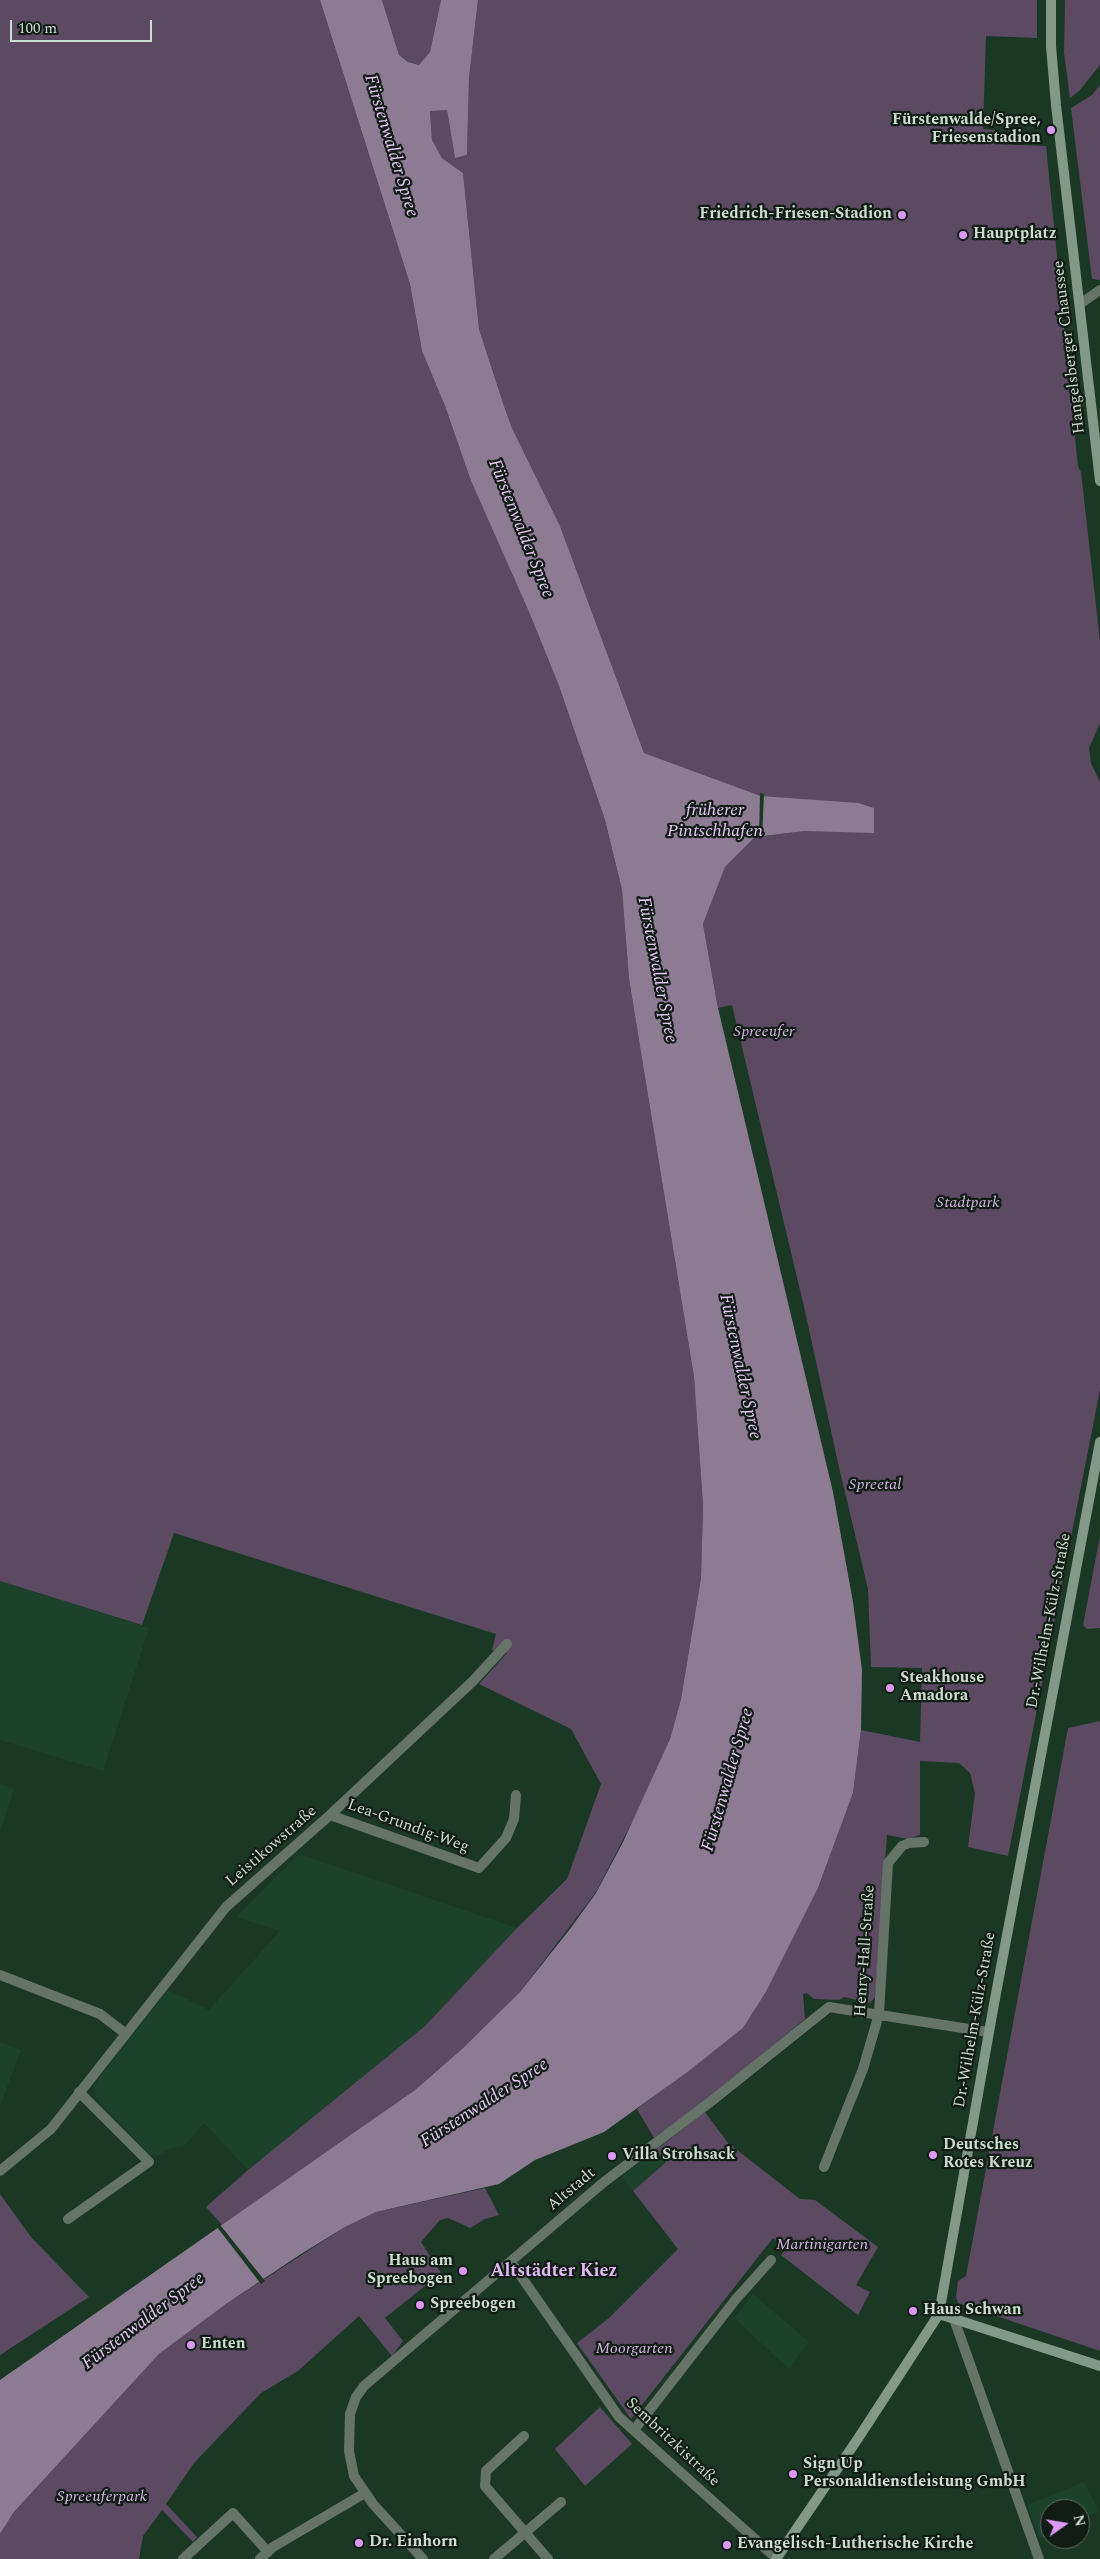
<!DOCTYPE html>
<html>
<head>
<meta charset="utf-8">
<style>
  body { margin:0 }
  #map { position:relative; width:1100px; height:2559px; overflow:hidden; background:#1b3825; font-family:Spectral,serif }
  canvas { display:block }
  .north { position:absolute; left:1040px; top:2499px; width:50px; height:50px; box-sizing:border-box; background:#101c14; border:1px solid #5b6960; border-radius:50%; rotate:77deg; font-size:14px; font-weight:700; line-height:20px; text-align:center; color:#ccddd1 }
  .north::after { content:''; display:block; margin:auto; width:18px; height:22px; background:#db99f5; clip-path:polygon(50% 0,100% 100%,50% 72%,0 100%) }
  .scale { position:absolute; left:10px; top:20px; width:142px; height:22px; box-sizing:border-box; border:2px solid #ccddd1; border-top:0; padding-left:6px; font-size:15px; line-height:18px; white-space:nowrap; color:#ccddd1; -webkit-text-stroke:4px #101c14; paint-order:stroke }
</style>
</head>
<body>
<div id="map">
<canvas width="1100" height="2559"></canvas>
<div class="north">N</div>
<div class="scale">100 m</div>
</div>
<script>
const c = document.querySelector('canvas').getContext('2d');
c.lineJoin = 'round';
function fillPath(path, color) {
  c.fillStyle = color;
  c.fill(path, 'evenodd');
}
function shape(rows) {
  const path = new Path2D();
  for (const r of rows) {
    path.moveTo(r[0], r[1]);
    for (let i = 2; i < r.length; i += 2) path.lineTo(r[i], r[i + 1]);
  }
  return path;
}
function trace(path, color, width, dash) {
  c.strokeStyle = color;
  c.lineWidth = width;
  c.lineCap = dash ? 'butt' : 'round';
  c.setLineDash(dash || []);
  c.stroke(path);
}
function write(font, color, halo, rows, align = 'center') {
  c.font = font + ' Spectral,serif';
  c.lineWidth = 4.5;
  c.setLineDash([]);
  c.textBaseline = 'middle';
  c.strokeStyle = halo;
  c.fillStyle = color;
  for (const [text, x, y, turn = 0] of rows) {
    c.save();
    c.translate(x, y);
    c.rotate((+turn || 0) * Math.PI / 180);
    c.textAlign = isNaN(turn) ? turn : align;
    if (halo) c.strokeText(text, 0, 0);
    c.fillText(text, 0, 0);
    c.restore();
  }
}
fillPath(shape([
  [0,1581,149,1628,103,1771,0,1740],
  [0,1784,14,1789,0,1832],
  [299,1854,517,1928,425,2026,248,2170,204,2123,184,2146,172,2148,159,2155,150,2155,95,2097,94,2085,168,1990,209,2010,280,1931,236,1917],
  [0,2042,21,2050,0,2106],
  [656,2150,666,2161,633,2191,622,2177],
  [753,2294,809,2342,789,2369,734,2318],
  [1084,2482,1099,2511,1080,2520,1080,2509,1050,2509,1050,2534,1040,2538,1027,2505]
]), '#1d422b');
fillPath(shape([
  [0,0,320,0,410,284,422,351,445,406,471,481,529,612,559,686,605,820,622,890,629,979,694,1377,703,1505,701,1578,681,1699,670,1739,646,1795,596,1892,520,1992,463,2048,415,2090,223,2226,206,2207,248,2170,425,2026,517,1928,567,1879,601,1784,571,1729,479,1684,507,1653,492,1650,496,1634,174,1533,142,1625,0,1581],
  [382,0,441,0,430,52,420,65,408,62,399,55],
  [478,0,1037,0,1037,38,986,36,983,129,995,130,994,144,1046,146,1078,467,1081,472,1100,641,1100,723,1089,748,1091,763,1100,782,1100,1390,1008,1856,968,1847,975,1793,970,1773,959,1763,920,1761,920,1835,908,1839,887,1835,875,1997,870,2003,844,1997,839,2000,814,1999,807,1993,803,1994,805,2019,707,2100,654,2138,637,2109,743,2028,766,1992,818,1888,853,1793,861,1730,920,1742,922,1668,871,1667,868,1589,838,1463,805,1311,732,1005,718,1008,703,924,725,867,755,837,805,831,808,801,761,796,644,753,560,526,512,428,504,406,479,329,463,173,442,158,432,140,430,110,447,110,455,157,467,155,469,78],
  [1065,0,1100,0,1100,65,1079,91,1070,98,1064,53],
  [1100,85,1100,280,1092,279,1071,108,1092,95],
  [1100,1536,1100,1628,1087,1629,1083,1625],
  [1100,1721,1100,2351,958,2303,956,2297,958,2281,966,2276,1068,1728],
  [705,2112,728,2143,800,2199,815,2200,878,2247,856,2285,870,2292,858,2315,781,2255,786,2249,773,2238,631,2419,577,2343,609,2318,678,2249,633,2191,666,2162,656,2150],
  [485,2188,499,2215,485,2219,470,2228,448,2218,440,2220,421,2242,441,2273,385,2318,403,2341,392,2356,359,2316,298,2371,261,2393,194,2463,166,2504,197,2537,193,2542,162,2510,143,2536,139,2559,0,2559,0,2534,14,2512,159,2354,226,2304,345,2227,376,2212],
  [0,2194,31,2237,89,2297,0,2355],
  [600,2407,632,2444,585,2486,555,2449]
]), '#5b4a62');
fillPath(shape([
  [320,0,382,0,399,55,408,62,419,65,430,52,441,0,478,0,469,78,467,155,455,158,447,110,430,111,432,140,442,158,463,173,479,329,504,406,512,428,560,526,644,753,761,796,858,803,874,808,874,833,805,831,755,837,725,867,703,924,718,1008,833,1492,853,1602,862,1670,861,1730,853,1793,818,1888,766,1992,743,2028,686,2073,604,2132,535,2160,499,2184,376,2212,345,2227,301,2254,226,2304,159,2354,14,2512,0,2534,0,2380,415,2090,463,2048,520,1992,570,1929,596,1893,623,1842,670,1739,681,1699,701,1578,703,1505,694,1377,629,979,622,890,605,820,559,686,529,612,471,481,445,406,422,351,410,284]
]), '#8d7b94');
fillPath(shape([
  [760,793,764,794,762,838,759,839],
  [221,2225,221,2226,265,2281,261,2284,217,2227]
]), '#1b3825');
trace(shape([
  [1080,304,1100,290],
  [330,1815,479,1868,506,1838,514,1819,516,1795],
  [0,1975,100,2014,126,2034],
  [824,2167,863,2069,879,2014,888,1863,902,1846,909,1843,924,1842],
  [0,2171,51,2129,226,1907,330,1815,473,1681,507,1644],
  [68,2219,149,2162,79,2092],
  [511,2262,619,2417,776,2558],
  [954,2319,1039,2559],
  [634,2430,736,2299,771,2260],
  [524,2436,486,2471,485,2486,548,2559],
  [183,2559,233,2513,268,2552],
  [260,2559,273,2547,365,2493],
  [423,2559,373,2504,354,2476,349,2451,350,2414,356,2397,364,2386,604,2182,709,2103,829,2007,988,2032],
  [494,2559,561,2502]
]), '#657369', 10);
trace(shape([
  [1051,0,1051,46,1056,105,1100,481],
  [939,2314,1100,2366],
  [776,2559,859,2437,939,2314,994,2004,1100,1442]
]), '#829888', 10);
for (const [x, y, r, color] of [
  [1051,130,5,"#db99f5"],
  [902,215,5,"#db99f5"],
  [963,235,5,"#db99f5"],
  [890,1688,5,"#db99f5"],
  [933,2155,5,"#db99f5"],
  [612,2156,5,"#db99f5"],
  [463,2271,5,"#db99f5"],
  [420,2305,5,"#db99f5"],
  [913,2311,5,"#db99f5"],
  [191,2345,5,"#db99f5"],
  [793,2474,5,"#db99f5"],
  [359,2543,5,"#db99f5"],
  [727,2545,5,"#db99f5"]
]) {
  const dot = new Path2D();
  dot.arc(x, y, r, 0, 2 * Math.PI);
  c.fillStyle = color;
  c.fill(dot);
  trace(dot, '#101c14', 2);
}
write('bold 16px', '#ccddd1', '#101c14', [
  ["Fürstenwalde/Spree,",1041,121,"right"],
  ["Friesenstadion",1041,139,"right"],
  ["Friedrich-Friesen-Stadion",892,215,"right"],
  ["Hauptplatz",973,235],
  ["Steakhouse",900,1679],
  ["Amadora",900,1697],
  ["Deutsches",943,2146],
  ["Rotes Kreuz",943,2164],
  ["Villa Strohsack",622,2156],
  ["Haus am",453,2262,"right"],
  ["Spreebogen",453,2280,"right"],
  ["Spreebogen",430,2305],
  ["Haus Schwan",923,2311],
  ["Enten",201,2345],
  ["Sign Up",803,2465],
  ["Personaldienstleistung GmbH",803,2483],
  ["Dr. Einhorn",369,2543],
  ["Evangelisch-Lutherische Kirche",737,2545]
], 'left');
write('16px', '#ccddd1', '#101c14', [
  ["Hangelsberger Chaussee",1070,347,-97],
  ["Dr.-Wilhelm-Külz-Straße",1050,1621,-79],
  ["Lea-Grundig-Weg",408,1827,20],
  ["Leistikowstraße",272,1847,-41],
  ["Henry-Hall-Straße",866,1951,-86],
  ["Dr.-Wilhelm-Külz-Straße",976,2020,-80],
  ["Altstadt",572,2190,-40],
  ["Sembritzkistraße",672,2443,43]
]);
write('italic 16px', '#d5b4e2', '#101c14', [
  ["Spreeufer",764,1033],
  ["Stadtpark",968,1204],
  ["Spreetal",875,1486],
  ["Martinigarten",822,2246],
  ["Moorgarten",634,2350],
  ["Spreeuferpark",102,2498]
]);
write('italic 18px', '#e9c8f7', '#101c14', [
  ["Fürstenwalder Spree",390,146,73],
  ["Fürstenwalder Spree",520,529,68],
  ["früherer",715,811],
  ["Pintschhafen",715,832],
  ["Fürstenwalder Spree",656,970,79],
  ["Fürstenwalder Spree",739,1367,78],
  ["Fürstenwalder Spree",729,1780,-74],
  ["Fürstenwalder Spree",485,2104,-33],
  ["Fürstenwalder Spree",144,2322,-37]
]);
write('bold 18px', '#e4b7f7', '#101c14', [
  ["Altstädter Kiez",554,2272]
]);
</script>
</body>
</html>
